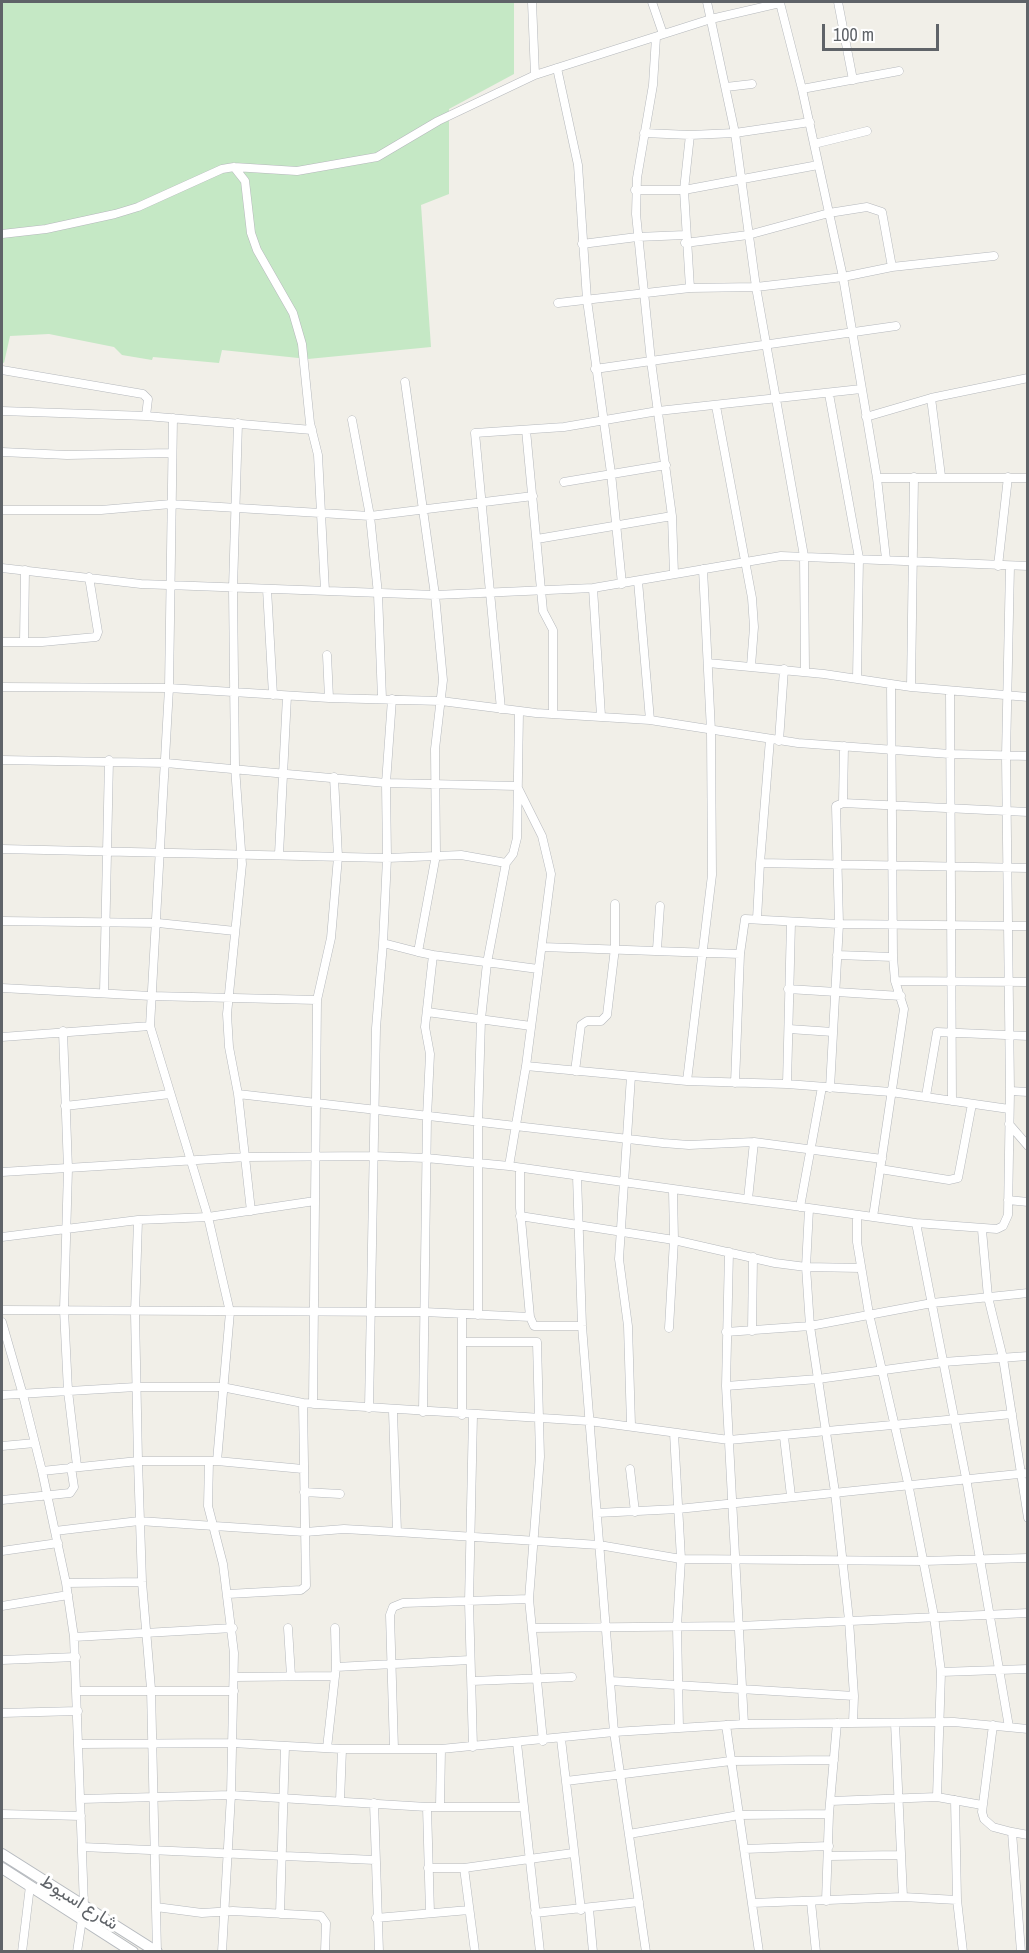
<!DOCTYPE html>
<html>
<head>
<meta charset="utf-8">
<style>
  body { margin:0 }
  #map { position:relative; width:1029px; height:1953px; overflow:hidden; background:#f1efe8; font-family:"Archivo Narrow",sans-serif }
  canvas { display:block }
  .frame { position:absolute; inset:0; border:3px solid #5f6368; pointer-events:none }
  .scale { position:absolute; left:822px; top:24px; width:117px; height:27px; box-sizing:border-box; border:3px solid #5f6368; border-top:0; padding-left:8px; font-size:18px; line-height:21px; white-space:nowrap; color:#5f6368; -webkit-text-stroke:4px #fff; paint-order:stroke }
</style>
</head>
<body>
<div id="map">
<canvas width="1029" height="1953"></canvas>
<div class="frame"></div>
<div class="scale">100 m</div>
</div>
<script>
const c = document.querySelector('canvas').getContext('2d');
c.lineJoin = 'round';
function fillPath(path, color) {
  c.fillStyle = color;
  c.fill(path, 'evenodd');
}
function shape(rows) {
  const path = new Path2D();
  for (const r of rows) {
    path.moveTo(r[0], r[1]);
    for (let i = 2; i < r.length; i += 2) path.lineTo(r[i], r[i + 1]);
  }
  return path;
}
function trace(path, color, width, dash) {
  c.strokeStyle = color;
  c.lineWidth = width;
  c.lineCap = dash ? 'butt' : 'round';
  c.setLineDash(dash || []);
  c.stroke(path);
}
function write(font, color, halo, rows, align = 'center') {
  c.font = font + ' "Archivo Narrow",Vazirmatn,sans-serif';
  c.lineWidth = 6;
  c.setLineDash([]);
  c.textBaseline = 'middle';
  c.strokeStyle = halo;
  c.fillStyle = color;
  for (const [text, x, y, turn = 0] of rows) {
    c.save();
    c.translate(x, y);
    c.rotate((+turn || 0) * Math.PI / 180);
    c.textAlign = isNaN(turn) ? turn : align;
    if (halo) c.strokeText(text, 0, 0);
    c.fillText(text, 0, 0);
    c.restore();
  }
}
fillPath(shape([
  [2,2,514,2,514,74,449,109,449,194,421,205,431,347,308,359,222,350,219,363,153,357,152,360,122,355,114,347,49,334,10,336,4,363,2,362]
]), '#c5e8c5');
const street = shape([
  [532,2,535,75,711,19,780,3,802,89,843,277,877,478,886,559],
  [652,2,663,34],
  [707,2,735,133,756,287,804,556,805,671],
  [838,2,853,80],
  [656,37,653,85,637,178,636,214,651,361,672,516],
  [557,68,578,165,587,300,611,473,622,584],
  [726,87,752,84],
  [802,89,899,71],
  [644,133,690,135,735,133,810,122],
  [814,144,867,131],
  [234,167,245,181,251,233,257,250,293,313,302,344,310,423,318,455,325,591],
  [635,190,684,190,818,165],
  [2,234,46,229,115,214,138,207,222,169,234,167,297,171,377,157,438,121,535,75],
  [685,243,748,235,829,213,867,207,882,212,892,267,994,256],
  [582,244,637,237,685,235],
  [690,288,684,190,690,135],
  [558,303,690,288,756,287,843,277,892,267],
  [595,369,896,326],
  [2,370,143,394,148,399,146,416],
  [405,382,435,595,443,680,435,749,436,855,418,952,433,955,425,1027,430,1054,427,1117,423,1412],
  [829,394,859,558,857,679],
  [931,398,941,476],
  [716,406,752,598,754,627,751,666],
  [2,411,146,416,312,430],
  [866,417,931,398,1028,378],
  [173,418,169,688,150,1026,208,1217,230,1312,217,1461],
  [352,420,370,516,378,594,382,699],
  [238,423,233,588,235,767,242,864,227,1014,229,1047,238,1094,251,1211],
  [526,430,543,611,553,630,553,714],
  [2,452,67,455,171,453],
  [877,478,1028,478],
  [564,482,666,465],
  [2,510,101,510,171,504,370,516,533,496],
  [537,539,672,516,674,574],
  [998,566,1008,477],
  [2,568,141,584,435,595,593,588,781,556,1028,566],
  [638,581,650,720],
  [593,588,601,716],
  [267,589,273,695],
  [2,642,42,642,96,637,98,632,89,577],
  [24,642,25,570],
  [327,655,329,698],
  [708,663,824,674,911,687,1028,697],
  [2,687,169,688,329,698,441,701,536,713,650,720,798,743,950,754,1028,756],
  [911,687,914,477],
  [950,691,952,1101],
  [501,709,475,433,564,427,658,411,861,389],
  [779,741,784,669],
  [2,760,166,763,386,783,517,786,542,836,551,874,526,1066,509,1166],
  [843,803,844,746],
  [2,849,387,858,461,855,506,863,513,854,517,838,519,712],
  [279,854,287,696],
  [760,863,770,739],
  [757,919,760,863,1028,868],
  [2,921,158,923,235,931],
  [383,943,418,952],
  [542,947,740,954],
  [657,949,660,906],
  [433,955,538,969],
  [837,955,893,957],
  [895,981,1028,982],
  [2,988,151,996,317,1000],
  [788,989,901,996],
  [104,992,109,760],
  [427,1012,531,1026],
  [789,1029,833,1032],
  [63,1031,68,1169,64,1310,68,1391,77,1466],
  [2,1037,150,1026],
  [526,1066,687,1081,787,1084,891,1092,1009,1109],
  [575,1071,581,1025,587,1021,601,1021,607,1015,615,948,615,904],
  [687,1081,712,875,711,731,703,569],
  [735,1083,740,954,745,919,839,924,1028,926],
  [787,1084,791,922],
  [830,1088,839,924,836,806,843,803,1028,812],
  [1010,1091,1028,1092],
  [238,1094,663,1143,689,1145,754,1142,882,1159],
  [926,1096,937,1032,1028,1036],
  [65,1106,170,1094],
  [1009,1124,1028,1146],
  [520,1168,520,1208,530,1317],
  [880,1169,949,1180,958,1178,972,1104],
  [2,1172,246,1157,373,1156,426,1158,509,1166,916,1223,997,1229,1003,1226,1008,1215,1010,1091,1006,756,1010,566],
  [577,1176,582,1326,614,1732,646,1952],
  [748,1199,754,1142],
  [1008,1200,1028,1202],
  [800,1207,822,1087],
  [857,1215,857,1242,869,1314,908,1483,934,1616,941,1672,937,1797],
  [520,1216,674,1240,775,1263,806,1267,861,1268],
  [873,1217,904,1009,895,981,893,957,891,684],
  [138,1220,135,1313,138,1461,142,1582,151,1689,157,1952],
  [916,1223,966,1478,1009,1727],
  [982,1230,988,1297,1003,1358,1028,1518],
  [2,1237,138,1220,208,1217,315,1201],
  [729,1252,726,1386,818,1379,943,1362,1028,1356],
  [2,1310,424,1312,530,1317,534,1326,582,1326],
  [478,1315,478,1122,481,1019,487,963,506,863],
  [2,1322,23,1395,42,1471,66,1583,74,1637,84,1906,77,1952],
  [669,1328,674,1240,673,1190],
  [752,1331,753,1257],
  [726,1332,810,1326,932,1303,1028,1293],
  [462,1342,537,1342,540,1457,529,1599,543,1741],
  [726,1386,744,1724],
  [2,1395,136,1387,222,1387,303,1403,589,1421,729,1440,1012,1414],
  [313,1404,317,1000,331,938,338,857,334,777],
  [369,1408,376,1028,383,943,387,858,386,783,392,699],
  [393,1411,397,1532],
  [462,1415,462,1314],
  [631,1425,628,1326,619,1259,631,1076],
  [674,1433,681,1559,677,1626,679,1728],
  [784,1437,791,1496],
  [2,1446,35,1443],
  [209,1461,208,1506,223,1564,234,1653,231,1795,222,1952],
  [630,1469,635,1512],
  [42,1471,138,1461,217,1461,303,1469],
  [304,1492,340,1494],
  [2,1500,70,1493,74,1487,71,1467],
  [597,1513,678,1509,1028,1473],
  [55,1531,139,1521,305,1532,344,1529,397,1532,599,1545,681,1559,923,1561,1028,1558],
  [2,1551,58,1543],
  [66,1583,142,1582],
  [228,1594,301,1590,306,1586,303,1403],
  [2,1606,68,1595],
  [288,1628,291,1676],
  [532,1628,739,1626,1028,1613],
  [74,1637,233,1628],
  [2,1660,76,1657],
  [336,1667,470,1660],
  [941,1672,1028,1669],
  [234,1677,334,1676],
  [472,1681,572,1677],
  [611,1681,854,1696,849,1620,835,1492,810,1326,806,1267,809,1209],
  [78,1691,234,1691],
  [2,1713,78,1711],
  [853,1723,854,1696],
  [895,1723,903,1897],
  [726,1725,759,1952],
  [993,1725,982,1812,984,1819,993,1827,1012,1832,1021,1952],
  [561,1739,581,1910],
  [517,1743,540,1952],
  [79,1744,232,1743,342,1749,441,1749,614,1732,744,1724,954,1722,1028,1729],
  [473,1747,469,1602,473,1415],
  [327,1748,336,1667,335,1628],
  [394,1749,390,1615,393,1607,403,1603,529,1599],
  [566,1781,731,1761,834,1760],
  [81,1799,231,1795,427,1807,524,1807],
  [955,1800,957,1900,963,1952],
  [340,1801,342,1749],
  [831,1801,937,1797,982,1805],
  [374,1803,379,1952],
  [427,1807,430,1913],
  [440,1807,441,1749],
  [2,1814,81,1816],
  [1012,1832,1028,1835],
  [629,1834,739,1815,829,1814],
  [82,1847,375,1860],
  [744,1849,829,1846],
  [829,1856,900,1855],
  [428,1868,464,1868,573,1853],
  [464,1868,475,1952],
  [826,1901,829,1814,837,1723],
  [811,1902,816,1952],
  [752,1903,903,1897,957,1900],
  [156,1907,202,1913,233,1911,321,1916,326,1923,325,1952],
  [589,1909,593,1952],
  [535,1913,639,1902],
  [280,1914,285,1746],
  [376,1918,469,1910],
  [22,1952,30,1886]
]);
const secondary = shape([
  [2,1854,157,1952],
  [2,1868,133,1952]
]);
trace(street, '#b5b8bc', 9);
trace(secondary, '#b6babf', 12);
trace(street, '#fff', 8);
trace(secondary, '#fff', 10);
write('18px', '#5f6368', '#fff', [
  ["شارع اسيوط",79,1903,32]
]);
</script>
</body>
</html>
